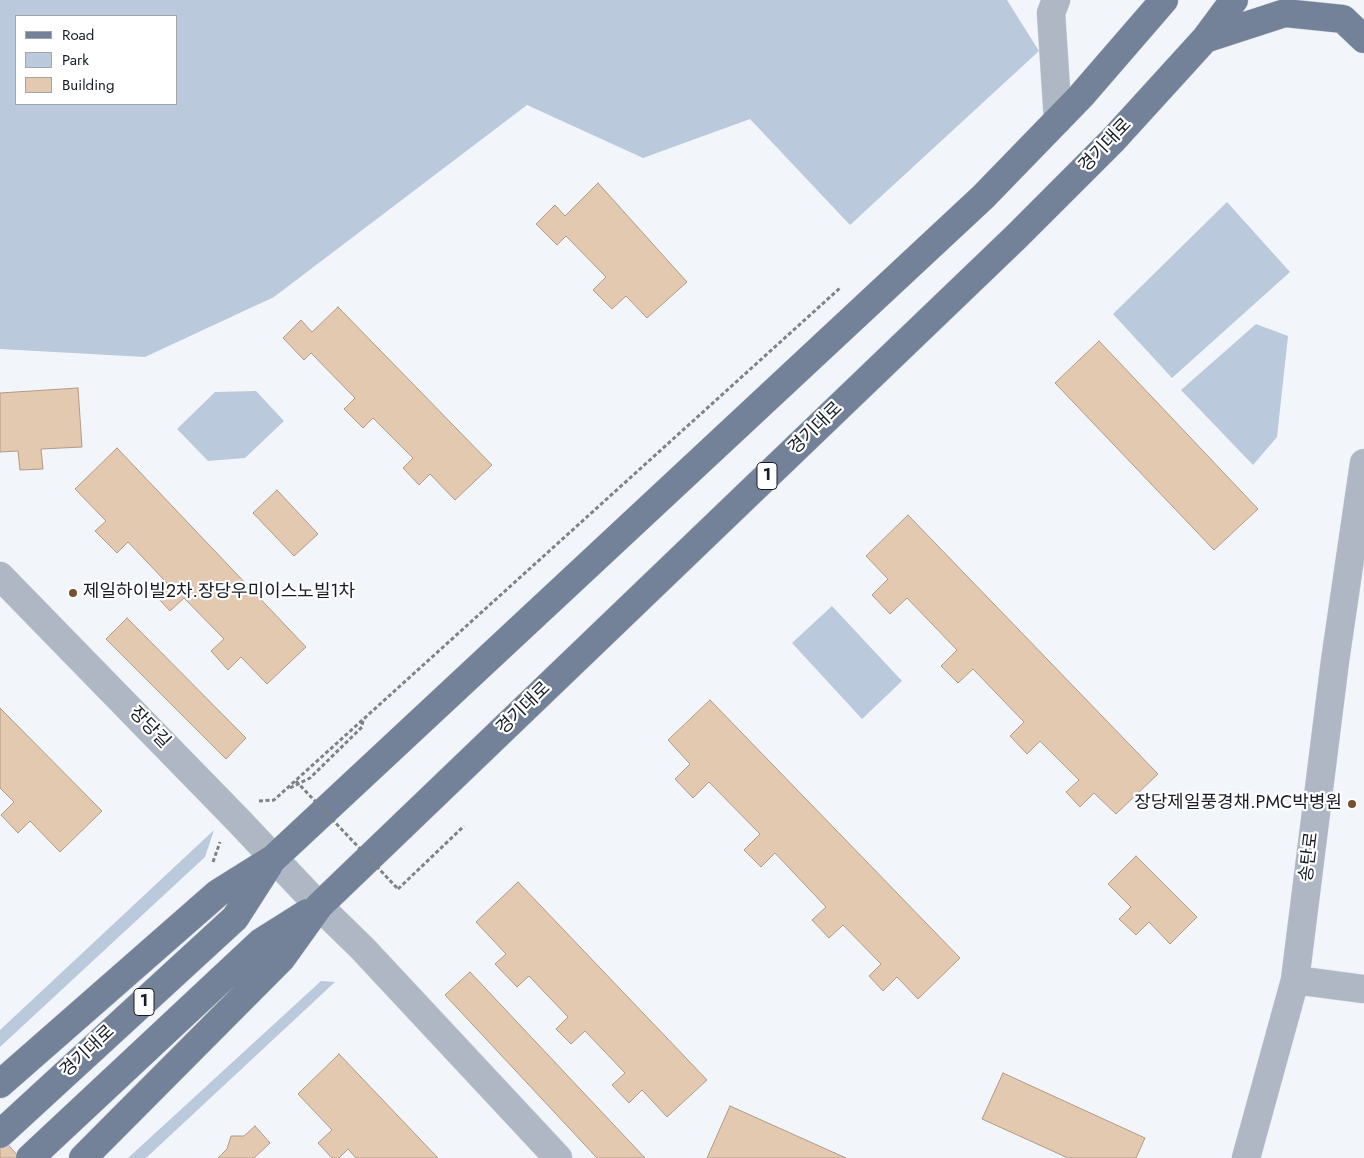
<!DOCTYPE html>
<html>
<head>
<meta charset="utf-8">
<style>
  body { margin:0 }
  #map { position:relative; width:1364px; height:1158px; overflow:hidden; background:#f2f6fb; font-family:Jost,sans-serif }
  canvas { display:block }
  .legend { position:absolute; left:15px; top:15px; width:162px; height:90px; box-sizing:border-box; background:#fff; border:1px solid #a2a4a8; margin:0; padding:6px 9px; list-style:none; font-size:15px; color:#161c25 }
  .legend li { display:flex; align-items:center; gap:10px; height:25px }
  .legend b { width:25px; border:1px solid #a2a4a8 }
</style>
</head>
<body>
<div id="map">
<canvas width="1364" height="1158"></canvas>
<ul class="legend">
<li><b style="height:6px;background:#738298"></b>Road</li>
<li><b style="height:14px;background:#bbc9dc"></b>Park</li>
<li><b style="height:14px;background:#e4c9b1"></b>Building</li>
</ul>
</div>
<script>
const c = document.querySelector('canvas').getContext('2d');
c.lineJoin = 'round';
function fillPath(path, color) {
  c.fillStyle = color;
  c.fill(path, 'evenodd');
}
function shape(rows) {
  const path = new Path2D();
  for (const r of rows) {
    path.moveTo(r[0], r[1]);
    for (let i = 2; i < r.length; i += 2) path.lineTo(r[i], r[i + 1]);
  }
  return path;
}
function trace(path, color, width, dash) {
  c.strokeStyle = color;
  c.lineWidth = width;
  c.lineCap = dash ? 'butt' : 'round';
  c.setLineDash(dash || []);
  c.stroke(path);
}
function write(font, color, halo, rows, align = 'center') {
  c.font = font + ' Jost,"Noto Sans KR",sans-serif';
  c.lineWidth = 4.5;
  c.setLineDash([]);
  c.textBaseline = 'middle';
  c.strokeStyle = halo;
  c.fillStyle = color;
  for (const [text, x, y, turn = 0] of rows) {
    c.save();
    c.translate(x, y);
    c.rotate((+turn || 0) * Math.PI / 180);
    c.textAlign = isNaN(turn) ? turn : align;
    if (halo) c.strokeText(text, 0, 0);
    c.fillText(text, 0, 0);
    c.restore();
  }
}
fillPath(shape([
  [0,0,1007,0,1039,51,850,225,750,119,643,158,527,105,274,297,145,357,0,349],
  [16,16,176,16,176,104,16,104],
  [1227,202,1290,272,1172,378,1113,314],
  [1256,324,1288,336,1277,437,1253,465,1181,390],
  [256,391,284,421,245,458,208,461,177,429,215,392],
  [832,606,902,681,862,719,792,643],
  [214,830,205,857,0,1047,0,1030],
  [321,981,335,982,146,1158,128,1158]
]), '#bbc9dc');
const building = shape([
  [598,183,687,282,647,318,626,296,612,309,593,290,606,277,566,236,557,245,536,224,555,205,565,216,598,183],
  [338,307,492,465,455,500,430,474,419,485,403,468,413,458,373,418,363,428,344,409,355,398,311,353,304,360,283,338,301,320,312,332,338,307],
  [1099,341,1258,509,1214,550,1055,383,1099,341],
  [78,388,82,447,41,449,43,469,20,470,18,451,0,452,0,393,78,388],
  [117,448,306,647,267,684,241,657,228,670,211,651,224,639,184,598,170,611,155,595,167,583,128,542,117,553,95,531,106,521,75,489,117,448],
  [277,490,318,534,294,556,253,513,277,490],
  [908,515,1158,774,1116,814,1094,793,1080,807,1066,792,1079,780,1040,741,1027,754,1010,736,1024,722,973,669,958,683,941,666,957,650,907,598,890,614,872,595,888,579,866,556,908,515],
  [127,618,246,738,226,759,106,639,127,618],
  [710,700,960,958,918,999,897,977,883,991,869,976,881,964,843,925,829,938,812,920,826,907,775,853,761,867,744,850,760,834,709,782,693,798,675,779,690,764,668,740,710,700],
  [0,708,102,811,60,852,30,821,18,833,1,815,14,802,0,788,0,708],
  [1136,856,1197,917,1170,944,1149,922,1136,935,1119,919,1131,907,1108,884,1136,856],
  [518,882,707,1080,667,1117,642,1090,629,1103,612,1085,625,1073,585,1031,571,1044,556,1029,568,1017,529,976,517,987,495,964,506,954,476,922,518,882],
  [470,972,645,1158,597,1158,445,995,470,972],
  [339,1054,438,1158,356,1158,348,1149,339,1158,332,1158,318,1143,332,1130,298,1094,339,1054],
  [1003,1073,1145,1138,1136,1158,1068,1158,982,1119,1003,1073],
  [730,1106,846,1158,707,1158,730,1106],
  [255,1126,270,1143,254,1158,218,1158,227,1149,231,1136,244,1136,255,1126],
  [0,1136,20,1158,0,1158,0,1136]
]);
fillPath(building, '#e4c9b1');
trace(building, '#b19a86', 1);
const minor = shape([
  [1056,0,1051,13,1058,120],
  [0,576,237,819,319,906,363,949,558,1158],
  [1295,980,1364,989],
  [1246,1158,1295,980,1335,661,1364,463]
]);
const major = shape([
  [1205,39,1285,13,1343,19,1364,39],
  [0,1084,218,893,274,858,983,197,1081,96,1164,0],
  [0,1134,235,918,269,865],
  [30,1158,261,942,307,913],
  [83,1158,281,959,319,906,1017,236,1113,140,1205,39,1234,0]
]);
trace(minor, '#cfd3d9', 29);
trace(major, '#cfd3d9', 29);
trace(shape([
  [290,788,310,778,362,727,363,719],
  [259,801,274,800,840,288],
  [213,862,220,842],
  [398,889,464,826]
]), '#7e838a', 3, [4, 2.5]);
trace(minor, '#aeb7c3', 28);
trace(major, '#738298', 28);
trace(shape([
  [296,781,398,889]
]), '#7e838a', 3, [4, 2.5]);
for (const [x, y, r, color] of [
  [73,593,5,"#76512c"],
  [1352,804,5,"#76512c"]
]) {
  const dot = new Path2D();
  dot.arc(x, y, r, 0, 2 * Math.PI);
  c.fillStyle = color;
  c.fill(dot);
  trace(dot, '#fff', 2);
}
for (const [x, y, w] of [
  [767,476,20],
  [144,1002,20]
]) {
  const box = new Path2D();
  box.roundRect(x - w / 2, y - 13.5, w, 27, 4);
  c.fillStyle = '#fff';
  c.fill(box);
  trace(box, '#161c25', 1);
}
write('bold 16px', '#161c25', null, [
  ["1",767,476],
  ["1",144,1002]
]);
write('18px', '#161c25', '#fff', [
  ["경기대로",1106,146,-46],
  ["경기대로",816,429,-44],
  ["경기대로",524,709,-44],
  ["장당길",149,728,46],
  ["송탄로",1310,857,-83],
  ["경기대로",88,1052,-43]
]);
write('18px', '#161c25', '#fff', [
  ["제일하이빌2차.장당우미이스노빌1차",83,593],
  ["장당제일풍경채.PMC박병원",1342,804,"right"]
], 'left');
</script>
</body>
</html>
